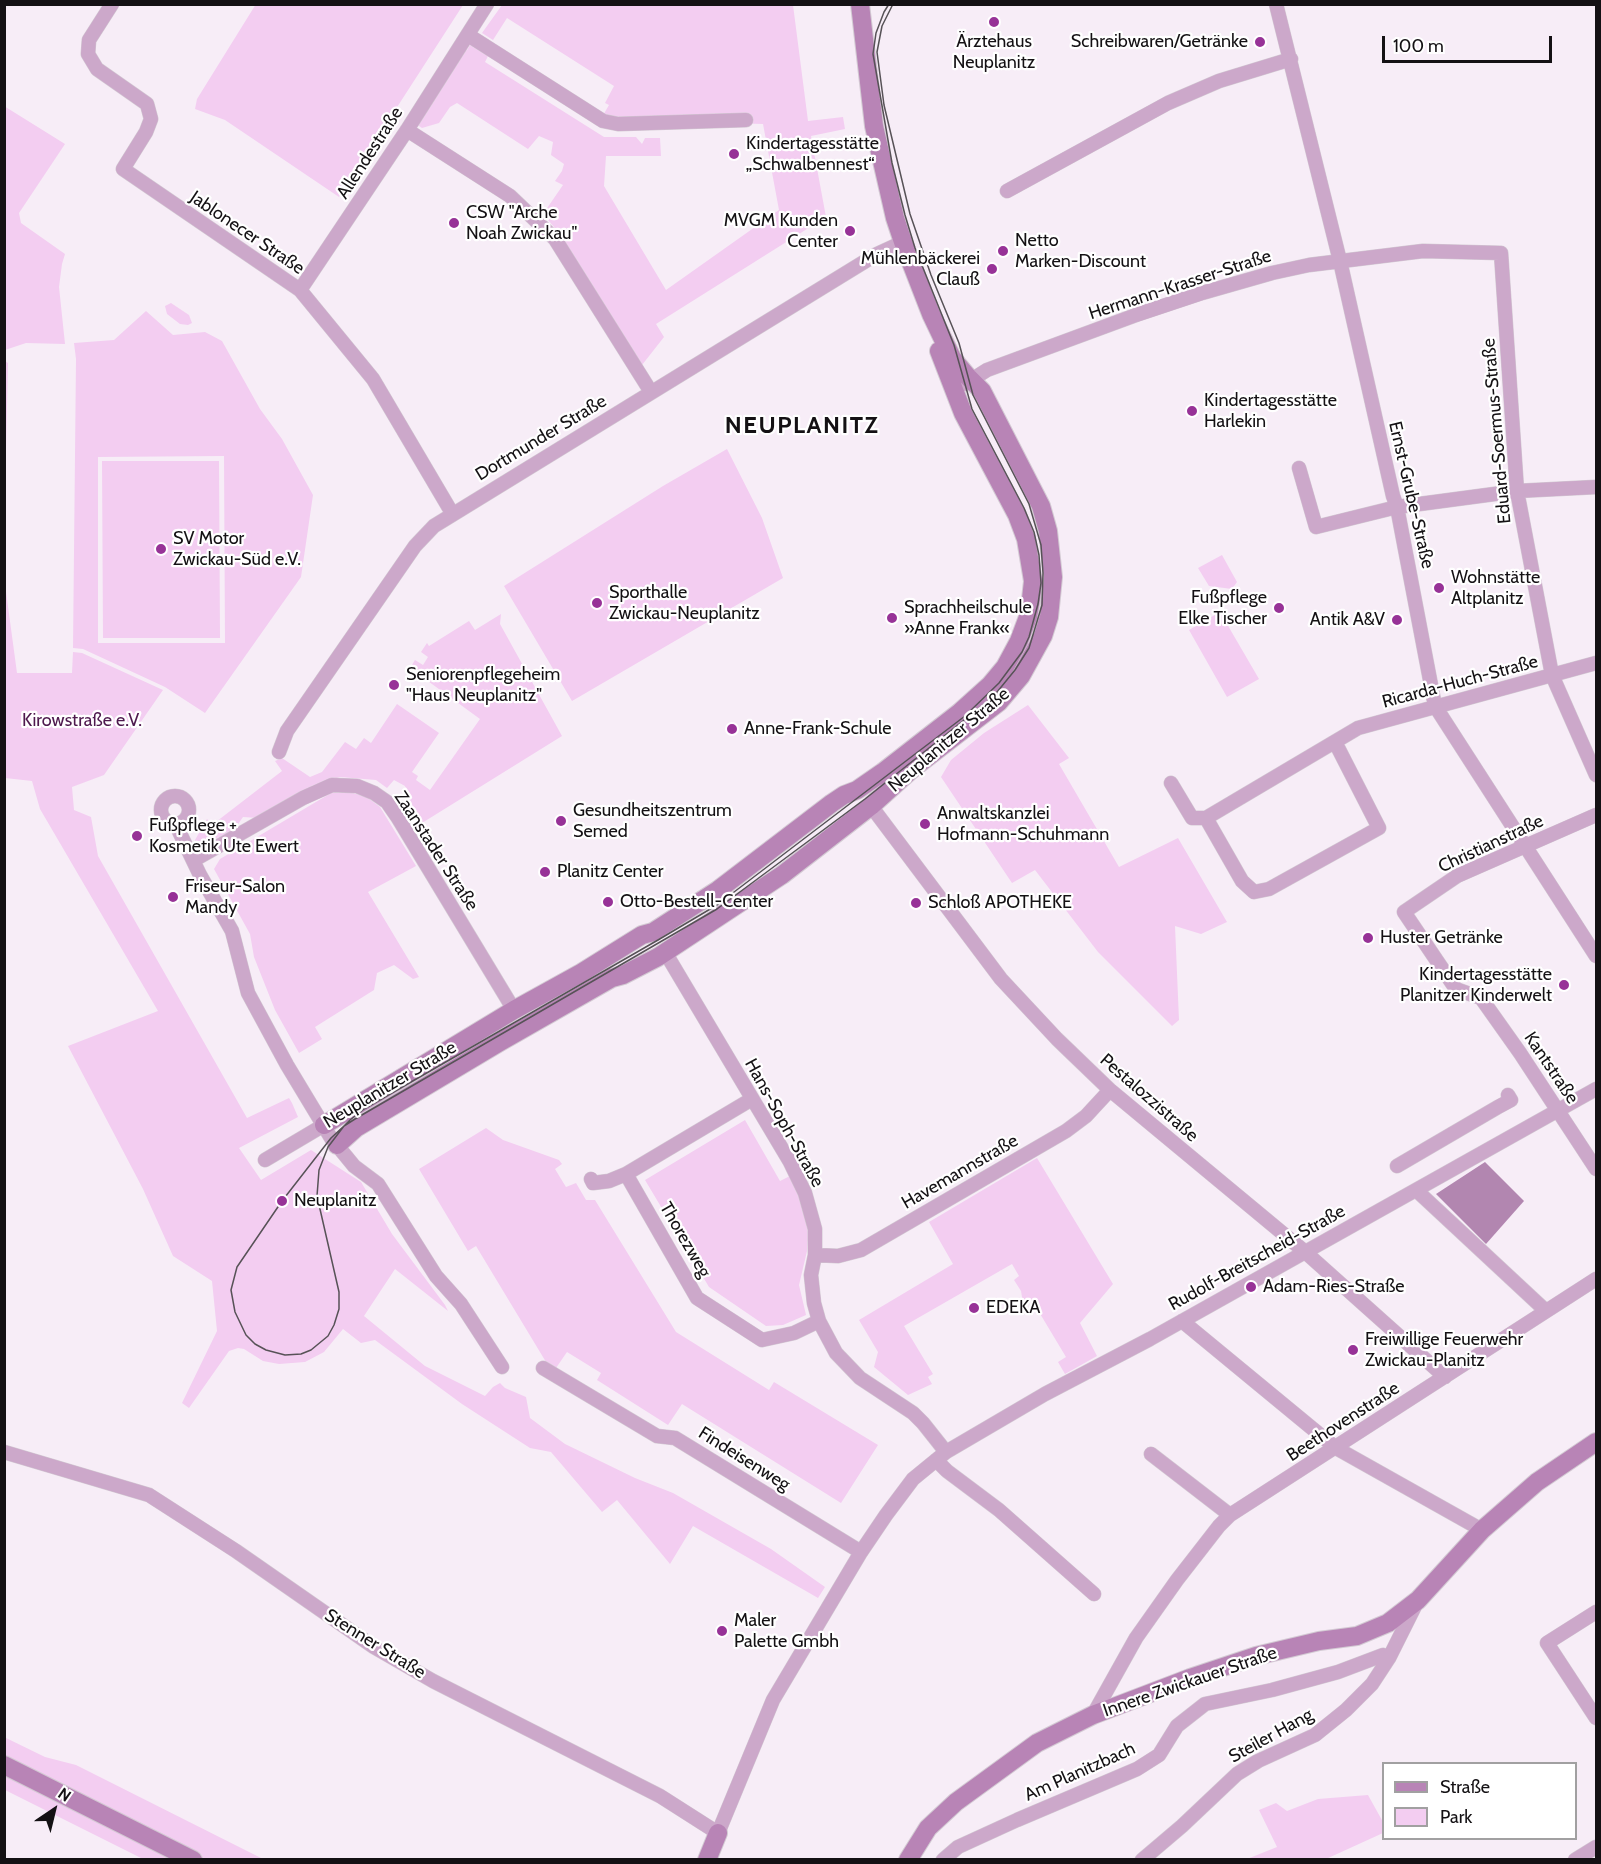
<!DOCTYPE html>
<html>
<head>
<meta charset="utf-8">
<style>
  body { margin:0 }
  #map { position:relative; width:1601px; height:1864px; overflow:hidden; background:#f7edf7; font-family:Cabin,sans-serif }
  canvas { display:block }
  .frame { position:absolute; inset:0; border:6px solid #141114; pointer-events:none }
  .legend { position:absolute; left:1382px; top:1762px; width:195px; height:78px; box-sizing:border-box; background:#fff; border:2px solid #a1a0a1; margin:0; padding:8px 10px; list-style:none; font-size:18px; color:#141114 }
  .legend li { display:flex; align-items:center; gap:12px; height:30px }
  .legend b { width:30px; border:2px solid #a1a0a1 }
  .north { position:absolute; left:24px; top:1780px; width:60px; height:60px; -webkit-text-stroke:4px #fff; paint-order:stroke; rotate:35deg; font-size:16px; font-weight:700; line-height:24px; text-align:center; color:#141114 }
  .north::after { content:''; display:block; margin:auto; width:21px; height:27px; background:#141114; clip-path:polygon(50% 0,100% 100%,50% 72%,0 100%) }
  .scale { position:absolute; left:1382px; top:36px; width:170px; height:27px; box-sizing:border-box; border:3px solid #141114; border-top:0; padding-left:8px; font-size:18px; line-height:21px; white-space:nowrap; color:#141114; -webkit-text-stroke:4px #fff; paint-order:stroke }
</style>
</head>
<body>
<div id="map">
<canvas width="1601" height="1864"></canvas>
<div class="frame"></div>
<ul class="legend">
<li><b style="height:8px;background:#b884b6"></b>Straße</li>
<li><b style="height:16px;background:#f3cdf1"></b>Park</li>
</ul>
<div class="north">N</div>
<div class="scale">100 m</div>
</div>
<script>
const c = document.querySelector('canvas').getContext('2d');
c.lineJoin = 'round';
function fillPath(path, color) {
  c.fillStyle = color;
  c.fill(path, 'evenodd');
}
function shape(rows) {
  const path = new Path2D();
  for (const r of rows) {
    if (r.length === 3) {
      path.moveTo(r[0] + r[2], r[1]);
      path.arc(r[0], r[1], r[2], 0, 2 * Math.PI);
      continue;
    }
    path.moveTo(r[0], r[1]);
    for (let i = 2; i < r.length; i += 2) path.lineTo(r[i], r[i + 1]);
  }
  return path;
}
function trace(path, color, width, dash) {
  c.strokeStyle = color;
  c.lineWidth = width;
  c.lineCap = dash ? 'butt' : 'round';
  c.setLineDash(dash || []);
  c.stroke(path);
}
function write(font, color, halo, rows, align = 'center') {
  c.font = font + ' Cabin,sans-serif';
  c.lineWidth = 4.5;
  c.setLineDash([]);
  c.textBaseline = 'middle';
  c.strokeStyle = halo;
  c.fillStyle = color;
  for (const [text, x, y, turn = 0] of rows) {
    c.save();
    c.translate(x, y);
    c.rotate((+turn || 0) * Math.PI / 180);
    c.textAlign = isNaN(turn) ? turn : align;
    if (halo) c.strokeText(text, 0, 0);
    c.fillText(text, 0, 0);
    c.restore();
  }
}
fillPath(shape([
  [256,4,463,5,339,197,225,120,195,109,197,99],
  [502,5,793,5,808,121,843,117,845,129,811,136,826,217,656,324,664,337,642,365,554,227,543,214,563,185,555,181,562,171,564,164,551,155,553,142,539,136,528,149,457,103,450,107,439,123,422,128,416,124,461,53,467,50,470,45,488,56,485,62,604,137,636,137,642,144,645,138,660,138,661,156,606,156,604,186,666,290,779,210,763,124,616,120,602,117,609,105,605,103,614,86,507,18,493,40,482,33],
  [4,106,65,144,19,213,21,223,65,254,62,264,59,287,65,344,26,343,5,350],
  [171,303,189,315,192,323,188,325,180,324,167,314,165,306],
  [146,311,173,335,205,332,222,341,260,409,282,439,313,495,301,577,205,713,165,687,83,649,73,648,76,359,74,343,114,340],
  [224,456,225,643,98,643,98,457],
  [5,361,8,363,5,493,4,361],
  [727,449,762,518,783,578,572,701,504,586,663,486],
  [102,461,219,461,220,638,103,638],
  [1222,555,1237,582,1232,589,1209,586,1198,568],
  [4,577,17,673,72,673,73,652,82,653,163,690,104,775,72,787,74,810,91,817,98,856,247,1118,289,1098,292,1103,298,1117,239,1148,261,1180,311,1150,361,1182,392,1234,445,1305,448,1311,395,1269,364,1316,425,1366,485,1396,493,1387,500,1383,505,1388,526,1397,530,1418,565,1444,635,1478,673,1493,771,1549,825,1587,818,1598,693,1526,670,1564,617,1500,602,1512,551,1452,530,1448,462,1404,375,1340,361,1343,343,1329,324,1352,305,1362,279,1364,263,1361,244,1349,238,1348,229,1351,189,1408,182,1403,217,1331,212,1281,173,1256,143,1189,68,1046,158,1011,40,809,32,781,5,778],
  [1220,612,1259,679,1227,697,1189,630],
  [501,614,500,624,562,736,422,823,408,797,405,786,394,780,387,788,376,780,340,777,312,786,258,818,243,817,234,830,195,849,195,840,207,819,212,825,282,771,275,761,282,758,310,777,322,772,345,742,356,749,364,738,371,743,397,704,439,733,412,772,418,776,416,780,430,790,480,719,410,668,415,660,423,665,428,657,421,652,427,643,429,646,469,621,475,630],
  [1028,705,1069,758,1059,764,1119,867,1178,838,1227,922,1201,934,1175,926,1179,1020,1172,1026,1098,952,1035,870,1012,883,941,777,951,760,984,733],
  [350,792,367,797,380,807,416,866,368,892,419,977,413,979,394,965,377,973,374,990,315,1027,322,1039,299,1053,275,1010,254,957,250,934,214,869,220,859,331,793],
  [745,1120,780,1181,790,1176,805,1209,809,1230,807,1251,799,1285,806,1315,783,1325,766,1326,709,1287,645,1180],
  [486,1128,503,1140,559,1160,562,1164,555,1169,566,1187,576,1183,586,1200,595,1200,676,1332,769,1390,774,1382,878,1445,841,1503,682,1404,668,1425,597,1380,601,1373,567,1352,556,1368,546,1362,476,1246,468,1251,419,1169],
  [1037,1158,1113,1284,1080,1323,1097,1356,1065,1374,1058,1362,1066,1357,1033,1302,1023,1303,1021,1291,1014,1280,1019,1276,1012,1264,904,1326,933,1374,928,1377,932,1384,908,1395,874,1367,878,1352,859,1320,953,1264,929,1222],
  [4,1737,45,1757,76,1765,263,1859,143,1859,5,1790],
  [1368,1795,1383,1822,1383,1833,1326,1859,1247,1859,1277,1847,1259,1810,1276,1803,1287,1811,1318,1799]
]), '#f3cdf1');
fillPath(shape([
  [1485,1162,1524,1201,1486,1244,1436,1194]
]), '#b286b0');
const street = shape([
  [112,4,89,40,88,54,97,69,147,104,151,119,146,132,123,169,300,290,373,379,452,513],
  [1276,4,1340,261,1393,496,1397,507,1435,706,1596,956],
  [468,35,603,121,618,124,746,120],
  [407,130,510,196,555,239,651,392],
  [1007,191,1168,103,1219,81,1291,59],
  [300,290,407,130,487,4],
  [965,384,987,370,1136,315,1202,293,1272,273,1309,265,1423,251,1501,253,1517,491,1552,675,1596,775],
  [1299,468,1316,527,1397,507,1517,491,1596,487],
  [279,752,287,731,415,546,434,526,877,254,903,242],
  [1171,783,1192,818,1206,818,1358,728,1596,663],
  [175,810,14],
  [871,806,1001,979,1057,1039,1110,1090,1304,1251,1445,1377],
  [1596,815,1457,876,1404,912,1456,989,1481,998,1520,1053,1596,1169],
  [1206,818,1242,881,1254,892,1269,889,1379,828,1335,742],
  [176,825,200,875,232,931,248,993,287,1065,331,1138,354,1166,378,1184,436,1276,461,1304,502,1367],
  [194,860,303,798,332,785,357,786,374,793,387,802,398,818,514,1010],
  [665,952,790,1162,805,1193,815,1229,815,1255,811,1275,814,1303,819,1321,836,1353,860,1378,913,1413,923,1423,946,1452],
  [265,1160,324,1125],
  [1397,1166,1498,1107,1511,1100,1508,1095],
  [626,1174,697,1298,762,1340,794,1333,819,1321],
  [591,1179,593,1183,609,1181,626,1174,752,1099],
  [1416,1190,1546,1311],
  [815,1255,838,1256,861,1250,1066,1131,1086,1116,1110,1090],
  [1182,1321,1336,1448,1482,1530],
  [543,1368,657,1436,675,1438,861,1552],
  [4,1452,149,1495,236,1551,374,1647,433,1681,660,1796,718,1833,773,1700,861,1552,886,1515,913,1479,946,1452,1045,1394,1150,1339,1596,1089],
  [1151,1454,1230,1515],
  [936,1460,947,1471,999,1510,1094,1594],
  [1596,1612,1547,1643,1596,1718],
  [1093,1715,1136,1638,1177,1580,1219,1526,1230,1515,1596,1279],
  [943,1860,958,1847,1017,1820,1137,1769,1159,1755,1177,1726,1205,1704,1272,1690,1338,1672,1383,1655,1389,1658],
  [1142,1860,1182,1826,1237,1774,1258,1761,1315,1735,1346,1710,1372,1684,1389,1658,1416,1604],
  [1575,1860,1596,1847]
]);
const secondary = shape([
  [324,1125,514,1010,581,973,642,935,653,932,718,890,832,803,844,795,857,790,883,772,960,712,990,685,1005,667,1019,641,1028,617,1031,599,1033,581,1026,539,1017,515,963,413,939,351],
  [337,1145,356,1128,500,1042,612,978,623,975,658,957,782,875,871,806,912,769,999,702,1021,676,1043,636,1049,617,1053,577,1048,531,1041,506,982,391,968,377,952,358,931,314,903,242,895,218,874,126,860,4],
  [4,1765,193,1860],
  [707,1860,718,1833],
  [908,1860,928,1828,956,1802,1037,1743,1093,1715,1190,1678,1256,1656,1319,1641,1357,1636,1388,1623,1418,1600,1482,1530,1537,1482,1596,1442]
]);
trace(street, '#d3cad3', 15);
trace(secondary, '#d3cad3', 20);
trace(street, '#cca8ca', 14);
trace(secondary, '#b884b6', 18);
trace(shape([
  [889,4,884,12,876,33,873,54,892,163,905,215,915,248,954,345,972,409,1024,508,1034,532,1039,555,1041,583,1038,604,1029,637,1022,652,999,683,965,716,717,905,658,940,364,1109,350,1120,344,1126,328,1147,319,1170,317,1196,339,1292,339,1309,334,1325,328,1336,311,1350,301,1354,285,1355,266,1350,255,1344,246,1335,235,1312,231,1290,237,1267,282,1201,331,1138,344,1126,355,1119,717,909,865,799,983,705,993,697,1015,670,1029,648,1042,605,1043,573,1041,545,1029,504,973,395,959,343,931,275,910,214,884,105,877,52,882,26,893,4]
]), '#575257', 1.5);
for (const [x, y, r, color] of [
  [994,22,6,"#973297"],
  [1260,42,6,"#973297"],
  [734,154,6,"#973297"],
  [454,223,6,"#973297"],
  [850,231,6,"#973297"],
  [1003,251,6,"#973297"],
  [992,269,6,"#973297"],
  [1192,411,6,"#973297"],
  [161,549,6,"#973297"],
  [1439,588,6,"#973297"],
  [597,603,6,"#973297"],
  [1279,608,6,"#973297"],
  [892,618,6,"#973297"],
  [1397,620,6,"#973297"],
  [394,685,6,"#973297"],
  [732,729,6,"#973297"],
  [561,821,6,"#973297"],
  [925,824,6,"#973297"],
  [137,836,6,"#973297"],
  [545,872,6,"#973297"],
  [173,897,6,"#973297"],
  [608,902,6,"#973297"],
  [916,903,6,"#973297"],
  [1368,938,6,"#973297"],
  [1564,985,6,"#973297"],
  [282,1201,6,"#973297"],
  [1251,1287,6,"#973297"],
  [974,1308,6,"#973297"],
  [1353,1350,6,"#973297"],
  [722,1631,6,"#973297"]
]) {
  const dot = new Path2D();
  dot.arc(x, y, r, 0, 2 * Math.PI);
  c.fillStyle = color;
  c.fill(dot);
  trace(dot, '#fff', 2);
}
write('18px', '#141114', '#fff', [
  ["Ärztehaus",994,42,"center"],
  ["Neuplanitz",994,63,"center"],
  ["Schreibwaren/Getränke",1248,42,"right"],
  ["Kindertagesstätte",746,144],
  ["„Schwalbennest“",746,165],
  ["CSW \"Arche",466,213],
  ["Noah Zwickau\"",466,234],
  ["MVGM Kunden",838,221,"right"],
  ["Center",838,242,"right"],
  ["Netto",1015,241],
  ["Marken-Discount",1015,262],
  ["Mühlenbäckerei",980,259,"right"],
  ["Clauß",980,280,"right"],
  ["Kindertagesstätte",1204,401],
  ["Harlekin",1204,422],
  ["SV Motor",173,539],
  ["Zwickau-Süd e.V.",173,560],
  ["Wohnstätte",1451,578],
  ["Altplanitz",1451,599],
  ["Sporthalle",609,593],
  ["Zwickau-Neuplanitz",609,614],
  ["Fußpflege",1267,598,"right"],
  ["Elke Tischer",1267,619,"right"],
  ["Sprachheilschule",904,608],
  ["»Anne Frank«",904,629],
  ["Antik A&V",1385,620,"right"],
  ["Seniorenpflegeheim",406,675],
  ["\"Haus Neuplanitz\"",406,696],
  ["Anne-Frank-Schule",744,729],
  ["Gesundheitszentrum",573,811],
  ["Semed",573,832],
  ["Anwaltskanzlei",937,814],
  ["Hofmann-Schuhmann",937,835],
  ["Fußpflege +",149,826],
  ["Kosmetik Ute Ewert",149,847],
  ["Planitz Center",557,872],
  ["Friseur-Salon",185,887],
  ["Mandy",185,908],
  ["Otto-Bestell-Center",620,902],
  ["Schloß APOTHEKE",928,903],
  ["Huster Getränke",1380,938],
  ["Kindertagesstätte",1552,975,"right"],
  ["Planitzer Kinderwelt",1552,996,"right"],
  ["Neuplanitz",294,1201],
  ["Adam-Ries-Straße",1263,1287],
  ["EDEKA",986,1308],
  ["Freiwillige Feuerwehr",1365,1340],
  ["Zwickau-Planitz",1365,1361],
  ["Maler",734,1621],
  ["Palette Gmbh",734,1642]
], 'left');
write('18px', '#141114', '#fff', [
  ["Allendestraße",370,153,-57],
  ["Jablonecer Straße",247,233,34],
  ["Hermann-Krasser-Straße",1180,285,-18],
  ["Eduard-Soermus-Straße",1497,431,-95],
  ["Dortmunder Straße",541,438,-31],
  ["Ernst-Grube-Straße",1411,495,77],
  ["Ricarda-Huch-Straße",1460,682,-15],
  ["Neuplanitzer Straße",949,740,-40],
  ["Christianstraße",1491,844,-25],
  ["Zaanstader Straße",436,851,57],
  ["Kantstraße",1551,1068,56],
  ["Neuplanitzer Straße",390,1085,-31],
  ["Pestalozzistraße",1149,1098,41],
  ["Hans-Soph-Straße",784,1123,61],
  ["Havemannstraße",960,1172,-30],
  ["Thorezweg",685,1240,60],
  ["Rudolf-Breitscheid-Straße",1257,1258,-29],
  ["Beethovenstraße",1343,1422,-33],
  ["Findeisenweg",744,1459,32],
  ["Stenner Straße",375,1644,32],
  ["Innere Zwickauer Straße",1190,1682,-19],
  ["Steiler Hang",1271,1736,-29],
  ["Am Planitzbach",1080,1772,-24]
]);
write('18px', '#4e194e', '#fff', [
  ["Kirowstraße e.V.",82,721]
]);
c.letterSpacing = '1.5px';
write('bold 24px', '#141114', '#fff', [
  ["NEUPLANITZ",802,426]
]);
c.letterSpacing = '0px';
</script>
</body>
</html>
